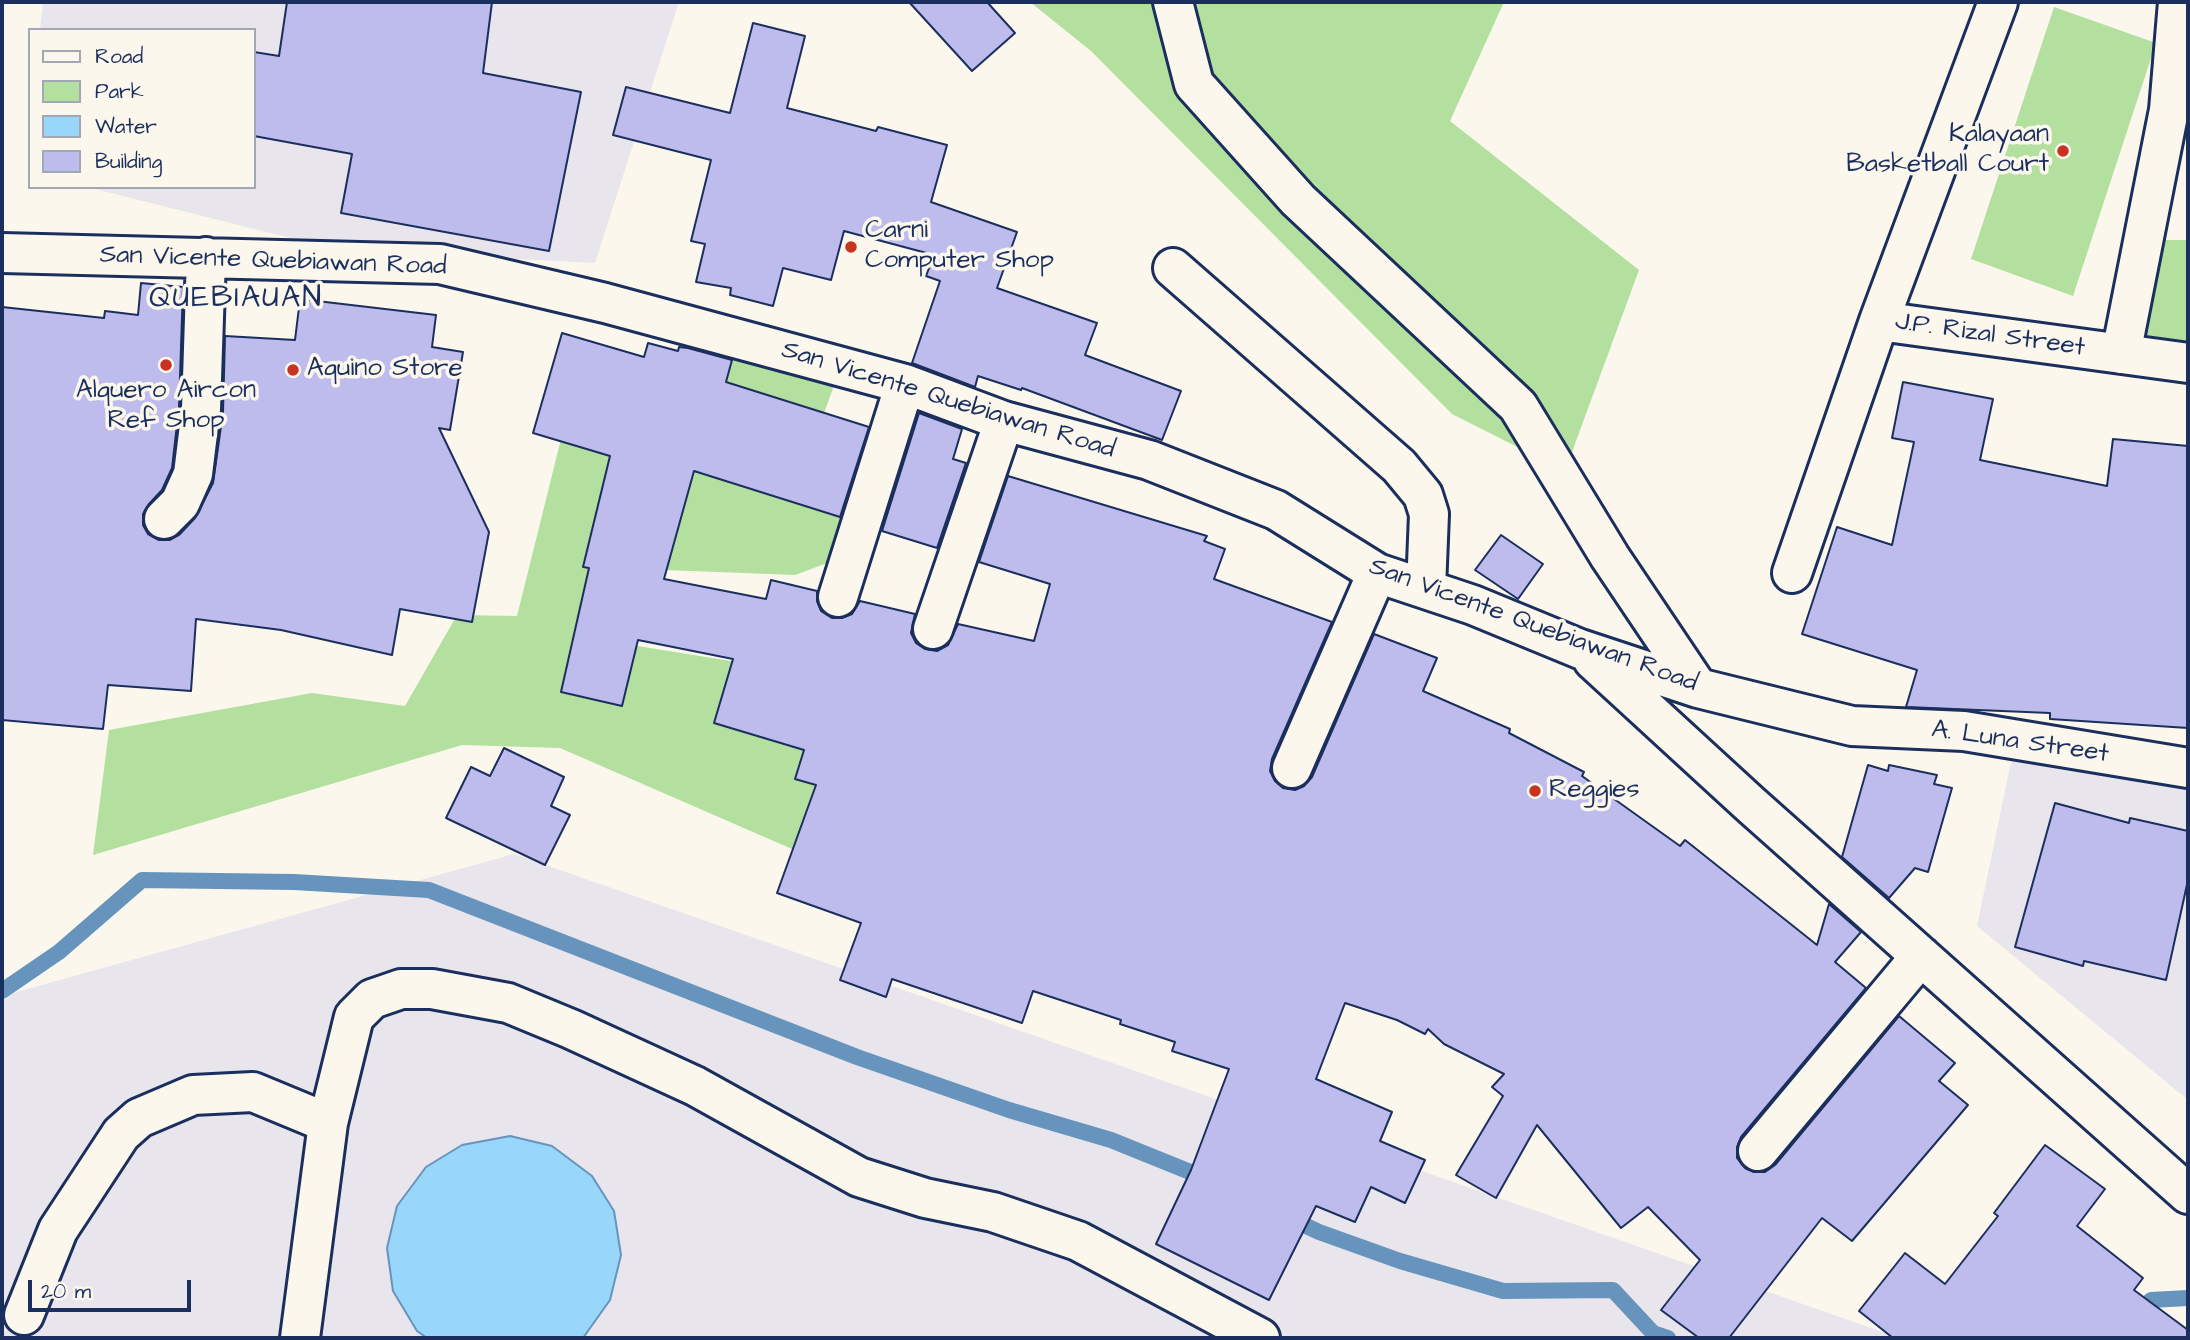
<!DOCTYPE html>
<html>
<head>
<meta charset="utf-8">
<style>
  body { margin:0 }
  #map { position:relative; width:2190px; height:1340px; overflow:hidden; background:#fbf7ec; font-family:"Architects Daughter",sans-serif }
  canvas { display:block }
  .frame { position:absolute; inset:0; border:4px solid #1b2f5e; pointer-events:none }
  .legend { position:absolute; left:28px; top:28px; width:228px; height:161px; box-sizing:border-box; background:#fbf7ec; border:2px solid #a1a7b3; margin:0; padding:9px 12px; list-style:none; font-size:21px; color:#1b2f5e }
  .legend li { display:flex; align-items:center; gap:14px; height:35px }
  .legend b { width:35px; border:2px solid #a1a7b3 }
  .scale { position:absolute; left:28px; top:1280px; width:163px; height:32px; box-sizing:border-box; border:4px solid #1b2f5e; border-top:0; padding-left:9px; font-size:21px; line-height:24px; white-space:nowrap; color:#1b2f5e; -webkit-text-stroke:5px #fbf7ec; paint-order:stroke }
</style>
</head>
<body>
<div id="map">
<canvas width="2190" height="1340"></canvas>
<div class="frame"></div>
<ul class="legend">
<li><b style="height:9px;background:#fbf7ec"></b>Road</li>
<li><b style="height:19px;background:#b3e09f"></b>Park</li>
<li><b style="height:19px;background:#99d7fa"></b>Water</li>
<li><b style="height:19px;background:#bebbed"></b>Building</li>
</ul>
<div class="scale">20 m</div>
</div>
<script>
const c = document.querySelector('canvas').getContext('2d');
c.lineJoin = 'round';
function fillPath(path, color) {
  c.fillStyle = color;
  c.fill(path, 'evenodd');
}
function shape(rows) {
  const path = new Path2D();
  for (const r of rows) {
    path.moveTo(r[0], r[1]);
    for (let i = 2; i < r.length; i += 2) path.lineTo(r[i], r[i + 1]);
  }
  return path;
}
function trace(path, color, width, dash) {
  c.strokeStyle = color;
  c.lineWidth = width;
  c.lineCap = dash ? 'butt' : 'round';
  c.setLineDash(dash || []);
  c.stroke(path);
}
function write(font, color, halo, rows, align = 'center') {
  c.font = font + ' "Architects Daughter",sans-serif';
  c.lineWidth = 7;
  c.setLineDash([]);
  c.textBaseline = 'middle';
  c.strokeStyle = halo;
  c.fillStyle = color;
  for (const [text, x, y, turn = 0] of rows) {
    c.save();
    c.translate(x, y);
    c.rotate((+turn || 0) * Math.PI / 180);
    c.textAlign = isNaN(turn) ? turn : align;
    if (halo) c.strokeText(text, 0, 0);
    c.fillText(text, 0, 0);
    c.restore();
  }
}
fillPath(shape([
  [43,2,679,2,595,263,338,250,87,187,254,187,254,30,40,30],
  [2013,752,2188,786,2188,1100,1977,926],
  [514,854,1900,1338,2,1338,2,996]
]), '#e9e5ec');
fillPath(shape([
  [1030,2,1504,2,1450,121,1639,270,1565,471,1452,414,1091,51],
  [2054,7,2156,43,2073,296,1971,259],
  [2147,240,2188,240,2188,345,2147,345],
  [697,327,839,372,793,498,858,518,851,554,795,575,639,569,625,644,868,683,792,849,560,748,462,745,93,855,109,730,312,693,405,706,457,615,517,616,561,439,647,468]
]), '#b3e09f');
const water = shape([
  [510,1136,552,1146,592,1176,614,1211,621,1255,610,1300,583,1338,427,1338,417,1331,393,1291,387,1248,397,1206,426,1167,462,1145,510,1136]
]);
fillPath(water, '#99d7fa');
trace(water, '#6794bc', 2);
trace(shape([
  [2,991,59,952,142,880,294,882,429,890,857,1057,1009,1110,1111,1140,1210,1180],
  [1287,1217,1319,1232,1400,1261,1503,1291,1613,1290,1653,1333,1668,1338],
  [2115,1338,2151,1300,2188,1298]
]), '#6794bc', 16);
const building = shape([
  [287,2,492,2,483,73,581,92,549,251,341,213,352,154,254,136,254,52,279,56,287,2],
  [909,2,987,2,1015,33,972,71,909,2],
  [753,23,805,36,787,108,876,131,878,127,947,145,931,202,1017,232,997,288,1097,323,1085,355,1181,391,1162,440,1022,388,1021,390,978,376,975,387,912,363,940,281,926,276,934,255,844,231,831,280,783,268,773,306,730,295,731,288,696,282,705,244,691,241,711,160,613,135,626,87,730,113,753,23],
  [141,283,183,287,179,407,172,468,162,490,149,504,143,514,143,525,148,534,159,540,170,540,179,535,195,518,213,483,223,412,225,336,295,340,300,299,436,315,432,347,463,352,450,430,439,428,489,532,472,622,400,609,392,655,281,630,196,619,191,691,108,685,103,729,2,720,2,307,104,318,105,311,138,315,141,283],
  [562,333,644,357,648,343,678,351,679,347,688,348,732,360,726,382,869,427,840,517,694,471,664,579,766,599,771,580,817,591,817,601,821,611,832,618,842,618,852,614,860,601,915,614,911,633,916,643,925,649,937,651,948,645,958,624,1034,641,1050,584,979,562,1008,476,1207,536,1204,541,1225,549,1214,579,1332,622,1272,759,1270,771,1275,781,1283,788,1295,790,1304,786,1312,777,1374,634,1437,658,1423,691,1510,729,1509,733,1584,772,1582,776,1680,846,1685,840,1817,945,1829,904,1861,932,1835,962,1866,988,1741,1137,1737,1147,1737,1158,1745,1168,1754,1172,1765,1172,1775,1165,1899,1016,1955,1063,1939,1081,1968,1105,1852,1241,1822,1218,1729,1338,1699,1338,1661,1310,1700,1260,1648,1207,1621,1228,1537,1125,1496,1198,1456,1175,1503,1096,1492,1087,1504,1074,1444,1044,1428,1029,1425,1034,1397,1020,1345,1003,1316,1079,1392,1112,1380,1141,1425,1160,1405,1203,1371,1187,1355,1222,1316,1206,1269,1300,1156,1244,1191,1170,1229,1069,1172,1051,1175,1042,1120,1024,1121,1020,1033,991,1022,1023,892,979,886,997,840,980,861,923,777,893,816,785,795,779,804,750,714,723,733,659,638,640,622,706,561,692,589,568,583,567,610,456,533,433,562,333],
  [1903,382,1993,399,1980,460,2107,486,2113,439,2188,446,2188,728,2050,719,2050,713,1906,707,1917,670,1802,634,1837,527,1892,545,1914,442,1892,438,1903,382],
  [919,413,962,429,953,459,966,463,937,548,882,531,919,413],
  [1501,535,1543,564,1518,599,1475,570,1501,535],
  [504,748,564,777,551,806,570,815,545,865,446,818,471,767,490,776,504,748],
  [1868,765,1888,771,1889,765,1937,775,1934,784,1952,788,1928,872,1915,868,1889,898,1842,857,1868,765],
  [2055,803,2129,823,2130,818,2188,831,2188,880,2166,980,2084,961,2083,966,2015,947,2055,803],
  [2045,1145,2105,1189,2077,1226,2143,1278,2134,1290,2188,1330,2188,1338,1893,1338,1859,1311,1905,1253,1945,1284,1998,1216,1994,1213,2045,1145]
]);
fillPath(building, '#bebbed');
trace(building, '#1b2f5e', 2);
const minor = shape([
  [1173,2,1194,84,1298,200,1518,406,1610,557,1698,688],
  [2,253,440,264,605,303,905,384,1004,421,1149,460,1276,510,1377,573,1473,605,1580,649,1698,688,1852,726,1964,731,2188,768],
  [1173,268,1399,466,1423,495,1429,514,1426,589],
  [1879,321,2188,363],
  [2121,354,2169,110,2178,2],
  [164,519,180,503,193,474,201,409,206,257],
  [1792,573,1879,321,1998,2],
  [838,597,905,384],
  [933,629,1004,421],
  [1593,660,1750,804,2188,1194],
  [1292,768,1377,573],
  [1758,1151,1921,956],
  [24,1315,58,1230,121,1134,139,1118,193,1095,253,1092,328,1123],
  [300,1338,328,1123,354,1017,372,999,401,989,432,989,508,1003,571,1029,695,1086,859,1177,925,1198,993,1212,1078,1241,1260,1338]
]);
trace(minor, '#1b2f5e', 44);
trace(minor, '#fbf7ec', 38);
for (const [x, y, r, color] of [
  [2063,151,7,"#c8321e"],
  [851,247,7,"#c8321e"],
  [166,365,7,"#c8321e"],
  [293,370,7,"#c8321e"],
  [1535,791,7,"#c8321e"]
]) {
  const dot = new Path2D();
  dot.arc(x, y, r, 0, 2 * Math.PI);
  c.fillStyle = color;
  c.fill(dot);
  trace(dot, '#fbf7ec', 2.5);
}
write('26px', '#1b2f5e', '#fbf7ec', [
  ["Kalayaan",2049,136,"right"],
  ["Basketball Court",2049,166,"right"],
  ["Carni",865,232],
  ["Computer Shop",865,262],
  ["Aquino Store",307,370],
  ["Alquero Aircon",166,392,"center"],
  ["Ref Shop",166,422,"center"],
  ["Reggies",1549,791]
], 'left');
write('26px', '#1b2f5e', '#fbf7ec', [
  ["San Vicente Quebiawan Road",273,262,2],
  ["J.P. Rizal Street",1990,336,8],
  ["San Vicente Quebiawan Road",948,401,17],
  ["San Vicente Quebiawan Road",1533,626,20],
  ["A. Luna Street",2020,743,8]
]);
c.letterSpacing = '2px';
write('30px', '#1b2f5e', '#fbf7ec', [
  ["QUEBIAUAN",236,300]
]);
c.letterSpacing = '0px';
</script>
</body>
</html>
